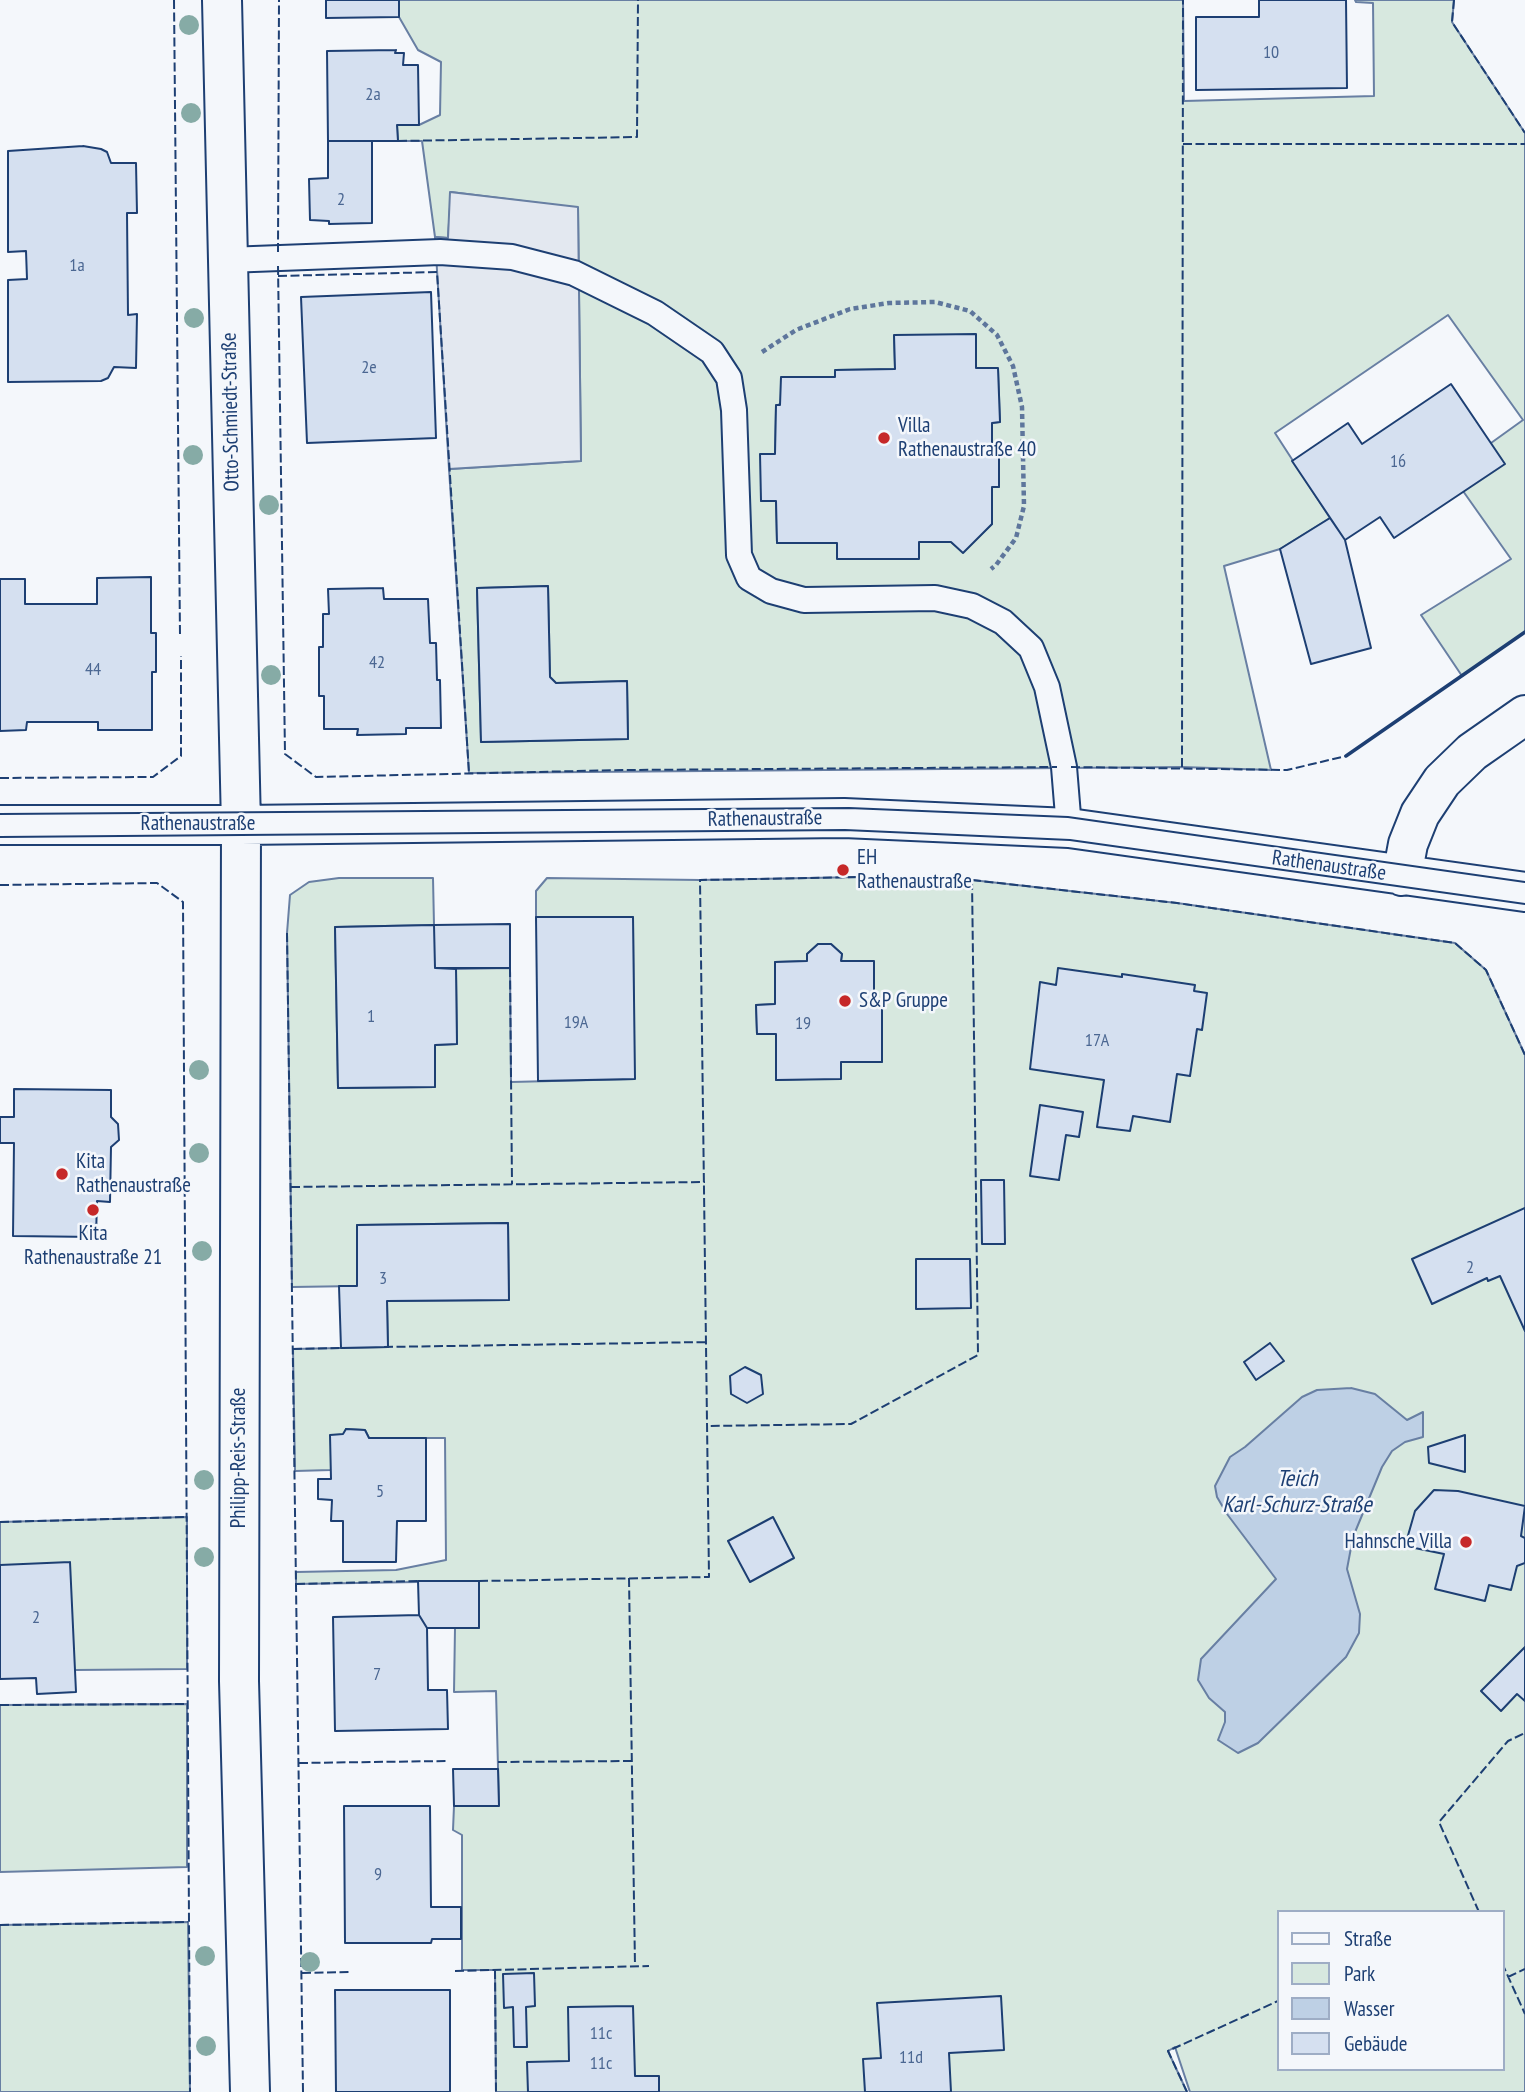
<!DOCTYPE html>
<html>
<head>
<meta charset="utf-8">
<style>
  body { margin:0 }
  #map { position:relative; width:1525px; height:2092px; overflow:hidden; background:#f4f7fb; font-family:"PT Sans Narrow",sans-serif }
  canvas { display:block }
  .legend { position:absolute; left:1277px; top:1910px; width:228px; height:161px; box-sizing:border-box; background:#f4f7fb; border:2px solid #9eadc5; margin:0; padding:9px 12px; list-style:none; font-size:21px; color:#1d3f73 }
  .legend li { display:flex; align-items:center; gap:14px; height:35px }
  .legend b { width:35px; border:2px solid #9eadc5 }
</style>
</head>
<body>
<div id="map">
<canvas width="1525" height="2092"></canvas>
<ul class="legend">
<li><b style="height:9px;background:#f4f7fb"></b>Straße</li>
<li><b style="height:19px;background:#d7e8df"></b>Park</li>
<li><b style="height:19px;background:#bed0e5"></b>Wasser</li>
<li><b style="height:19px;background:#d5e0f0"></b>Gebäude</li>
</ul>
</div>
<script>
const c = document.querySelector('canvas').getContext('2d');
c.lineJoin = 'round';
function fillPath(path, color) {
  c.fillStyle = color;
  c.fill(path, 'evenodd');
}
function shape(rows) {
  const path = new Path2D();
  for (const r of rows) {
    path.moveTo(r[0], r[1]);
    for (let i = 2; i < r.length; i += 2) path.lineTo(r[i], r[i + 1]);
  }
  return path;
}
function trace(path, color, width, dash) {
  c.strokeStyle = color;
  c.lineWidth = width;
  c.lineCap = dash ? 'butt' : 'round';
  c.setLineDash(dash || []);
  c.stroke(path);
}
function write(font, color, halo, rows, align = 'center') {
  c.font = font + ' "PT Sans Narrow",sans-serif';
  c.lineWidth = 5;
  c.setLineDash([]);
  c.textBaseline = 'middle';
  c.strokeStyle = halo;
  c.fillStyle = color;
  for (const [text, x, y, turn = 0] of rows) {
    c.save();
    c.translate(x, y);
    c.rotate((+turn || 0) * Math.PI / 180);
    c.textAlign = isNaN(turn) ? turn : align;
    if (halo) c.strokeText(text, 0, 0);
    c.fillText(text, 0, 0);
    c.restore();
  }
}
const green = shape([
  [399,0,1183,0,1184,101,1374,96,1373,3,1356,2,1355,0,1454,0,1452,22,1525,133,1525,632,1462,676,1421,615,1511,559,1463,491,1491,443,1523,420,1448,315,1275,433,1330,518,1280,549,1224,566,1271,770,1182,767,469,773,449,469,581,461,578,208,451,192,448,238,435,237,422,141,398,141,397,125,419,125,440,115,441,62,418,50,399,17,399,0],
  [894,336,976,368,998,369,1000,422,992,423,992,452,999,453,999,487,992,487,992,524,963,552,951,542,919,542,918,559,838,559,837,543,777,543,776,501,761,501,761,454,775,454,776,406,835,377,836,370,895,369,894,336],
  [548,586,550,677,556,683,627,681,628,739,481,742,477,588,548,586],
  [862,877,972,880,1177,903,1455,943,1486,970,1525,1055,1525,2092,1190,2092,1175,2047,1168,2051,1187,2092,496,2092,495,1970,462,1970,462,1835,453,1830,454,1806,499,1805,496,1691,454,1692,455,1628,479,1628,479,1581,296,1584,296,1572,396,1570,446,1560,445,1438,369,1438,365,1430,346,1429,331,1470,295,1471,293,1349,388,1347,387,1301,509,1300,508,1223,357,1225,357,1286,292,1287,287,933,290,895,309,882,339,878,433,878,434,925,335,927,338,1088,435,1087,435,1045,457,1044,456,969,510,968,511,1082,634,1079,633,917,536,917,536,891,547,878,700,880,862,877],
  [818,944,831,944,842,954,841,961,874,962,874,1002,882,1003,882,1062,841,1062,841,1078,776,1080,776,1034,757,1034,756,1005,775,1004,775,962,807,961,807,954,818,944],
  [1278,1912,1502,1912,1502,2069,1278,2069,1278,1912],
  [187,1517,187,1669,75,1670,0,1565,0,1522,187,1517],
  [187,1704,187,1867,0,1872,0,1705,187,1704],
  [188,1922,190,2092,0,2092,0,1925,188,1922]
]);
fillPath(green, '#d7e8df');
trace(green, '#687fa3', 2);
const parking = shape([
  [450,192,578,207,581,461,449,469,435,237,448,238,450,192]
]);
fillPath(parking, '#e3e8f0');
trace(parking, '#687fa3', 2);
const water = shape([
  [1351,1388,1375,1394,1407,1420,1423,1412,1423,1437,1405,1442,1392,1451,1382,1467,1353,1537,1347,1569,1360,1614,1359,1633,1346,1657,1258,1743,1238,1753,1218,1740,1225,1722,1225,1712,1209,1698,1198,1680,1201,1659,1276,1579,1227,1514,1217,1497,1215,1486,1230,1457,1245,1447,1302,1397,1317,1390,1351,1388]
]);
fillPath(water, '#bed0e5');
trace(water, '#687fa3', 2);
const building = shape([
  [326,0,399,0,399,17,326,18,326,0],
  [1259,0,1346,0,1347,88,1196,90,1196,17,1259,17,1259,0],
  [396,50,395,53,404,53,403,65,418,65,419,125,397,125,398,141,328,141,327,51,396,50],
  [328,141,372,141,372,223,329,224,329,221,310,220,309,179,328,178,328,141],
  [83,146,101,149,107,152,111,163,136,163,137,213,127,213,128,315,137,314,136,368,114,367,108,378,101,381,8,382,8,280,27,279,26,251,8,252,8,151,83,146],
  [431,292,436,438,307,443,301,297,431,292],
  [976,334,976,368,998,368,1000,422,992,423,992,452,999,453,999,487,992,487,992,524,963,553,951,542,919,542,919,559,837,559,837,543,777,543,776,501,761,501,760,454,775,454,776,405,780,405,781,377,835,377,835,370,895,369,894,335,976,334],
  [1451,384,1505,464,1394,538,1380,517,1345,540,1292,461,1348,423,1362,444,1451,384],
  [1330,518,1345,540,1371,648,1311,664,1280,549,1330,518],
  [151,577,151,633,156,633,156,672,152,672,152,730,98,730,98,722,27,722,26,730,0,731,0,579,25,579,25,604,97,604,97,578,151,577],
  [548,586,550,677,556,683,627,681,628,739,481,742,477,588,548,586],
  [383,588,384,599,428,599,430,643,436,643,437,680,440,680,441,728,406,728,406,734,357,735,358,729,324,729,324,696,319,696,319,647,323,647,323,614,329,614,328,589,383,588],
  [536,917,633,917,635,1079,538,1081,536,917],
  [510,924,510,968,435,968,434,925,510,924],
  [434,925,435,968,456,969,457,1044,435,1045,435,1087,338,1088,335,927,434,925],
  [818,944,831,944,842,954,841,961,874,961,874,1002,882,1002,882,1062,841,1062,841,1079,776,1080,776,1034,757,1034,756,1005,775,1004,775,962,807,961,807,954,818,944],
  [1058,968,1122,977,1122,974,1195,985,1194,991,1207,993,1202,1030,1197,1029,1190,1076,1177,1074,1170,1122,1133,1116,1130,1131,1097,1127,1104,1080,1030,1069,1040,982,1056,985,1058,968],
  [14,1089,111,1090,111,1117,118,1124,119,1140,111,1147,110,1202,97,1201,96,1237,13,1236,14,1143,0,1143,0,1117,14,1117,14,1089],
  [1040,1105,1083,1112,1079,1137,1066,1135,1059,1180,1030,1176,1040,1105],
  [981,1180,1004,1180,1005,1244,982,1244,981,1180],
  [1525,1208,1525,1331,1500,1276,1488,1281,1487,1278,1432,1304,1412,1259,1525,1208],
  [508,1223,509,1300,387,1301,388,1347,341,1348,339,1286,357,1286,357,1225,508,1223],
  [916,1259,970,1259,971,1308,916,1309,916,1259],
  [1270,1343,1284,1361,1256,1380,1244,1362,1270,1343],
  [745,1367,761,1375,763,1394,747,1403,731,1394,730,1376,745,1367],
  [346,1429,365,1430,369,1438,426,1438,426,1521,397,1521,396,1562,343,1562,343,1521,331,1521,332,1500,318,1499,318,1479,331,1479,330,1435,343,1434,346,1429],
  [1465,1435,1465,1472,1429,1463,1428,1447,1465,1435],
  [1434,1490,1458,1491,1525,1506,1521,1536,1525,1538,1525,1563,1517,1566,1511,1590,1489,1585,1485,1601,1435,1589,1444,1554,1405,1546,1415,1511,1434,1490],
  [773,1517,794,1558,750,1582,728,1541,773,1517],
  [70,1562,76,1692,37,1694,36,1678,0,1679,0,1565,70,1562],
  [418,1581,479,1581,479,1628,427,1628,419,1615,418,1581],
  [419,1615,427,1628,428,1690,447,1690,448,1729,335,1731,333,1617,419,1615],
  [1525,1647,1525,1701,1517,1694,1501,1711,1481,1691,1525,1647],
  [453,1769,498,1769,499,1806,454,1806,453,1769],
  [344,1806,430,1806,431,1907,461,1907,461,1939,432,1939,431,1943,345,1943,344,1806],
  [534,1973,535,2006,526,2007,527,2047,514,2047,513,2007,504,2008,503,1974,534,1973],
  [335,1990,450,1990,450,2092,336,2092,335,1990],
  [1001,1996,1004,2050,949,2053,951,2092,865,2092,863,2059,881,2058,877,2003,1001,1996],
  [633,2006,635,2076,659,2076,659,2092,528,2092,527,2062,569,2061,568,2007,633,2006]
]);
fillPath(building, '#d5e0f0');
trace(building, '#1d3f73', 2);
const service = shape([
  [227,260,440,252,512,257,574,273,655,313,712,352,729,378,734,410,739,555,749,578,771,591,804,600,935,598,972,606,1003,622,1031,648,1047,687,1064,767,1069,828]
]);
const minor = shape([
  [222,0,241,825,239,1681,250,2092],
  [0,825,241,825,844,818,1069,828,1525,892],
  [1402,876,1408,844,1420,814,1442,781,1472,752,1525,715]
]);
trace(service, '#1d3f73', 28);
trace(minor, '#1d3f73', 42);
trace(shape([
  [762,352,796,330,850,309,889,303,935,302,970,311,997,335,1013,366,1022,407,1024,506,1016,538,996,565,991,569]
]), '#5e769c', 4.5, [5, 3.5]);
trace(service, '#f4f7fb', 24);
trace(minor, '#f4f7fb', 38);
trace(shape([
  [0,814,849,808,1068,817,1525,882],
  [0,837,845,830,1070,840,1525,904]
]), '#1d3f73', 2);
trace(shape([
  [174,0,180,636],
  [1454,0,1452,22,1525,133],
  [398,141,637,137,638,0],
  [1183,144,1525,144],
  [278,252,279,0],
  [278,266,285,754,316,777,623,770,1057,767],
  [278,276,437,272,469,773],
  [1071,767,1287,770,1346,756],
  [1182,767,1183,0],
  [0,778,153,777,181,756,181,656],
  [972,880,1177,903,1455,943,1486,970,1525,1055],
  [0,885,157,883,183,902,190,2092],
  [287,933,303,2092],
  [510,968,512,1184],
  [291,1187,705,1182],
  [384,1347,707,1342],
  [293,1349,345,1348],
  [0,1522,187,1517],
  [629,1578,635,1966],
  [479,1581,709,1577,700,880,862,877,972,880,978,1355,851,1424,708,1426],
  [296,1584,418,1581],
  [0,1705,187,1704],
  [498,1762,631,1761],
  [299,1763,447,1761],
  [1479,1912,1439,1822,1508,1741,1525,1733],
  [0,1925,188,1922],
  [1502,1963,1525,2014],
  [495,1970,496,2092],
  [455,1971,649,1966],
  [302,1973,349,1972],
  [1508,1977,1525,1969],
  [1187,2092,1168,2051,1278,2001]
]), '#1d3f73', 2, [9, 3.5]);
trace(shape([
  [1346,756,1525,632]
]), '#1d3f73', 3.5);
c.fillStyle = '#86aba6';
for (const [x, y] of [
  [189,25],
  [191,113],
  [194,318],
  [193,455],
  [269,505],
  [271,675],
  [199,1070],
  [199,1153],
  [202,1251],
  [204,1480],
  [204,1557],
  [205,1956],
  [310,1962],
  [206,2046]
]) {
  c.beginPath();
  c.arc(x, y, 10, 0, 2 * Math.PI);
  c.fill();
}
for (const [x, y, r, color] of [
  [884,438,7,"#c62828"],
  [843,870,7,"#c62828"],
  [845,1001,7,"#c62828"],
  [62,1174,7,"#c62828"],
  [93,1210,7,"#c62828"],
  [1466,1542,7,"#c62828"]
]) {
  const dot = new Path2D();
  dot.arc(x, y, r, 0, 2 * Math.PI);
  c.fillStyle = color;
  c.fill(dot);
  trace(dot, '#f4f7fb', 2.5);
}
write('18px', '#4b6792', null, [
  ["10",1271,53],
  ["2a",373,95],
  ["2",341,200],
  ["1a",77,266],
  ["2e",369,368],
  ["16",1398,462],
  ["42",377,663],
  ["44",93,670],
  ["1",371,1017],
  ["19A",576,1023],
  ["19",803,1024],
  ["17A",1097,1041],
  ["2",1470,1268],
  ["3",383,1279],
  ["5",380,1492],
  ["2",36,1618],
  ["7",377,1675],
  ["9",378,1875],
  ["11c",601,2034],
  ["11d",911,2058],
  ["11c",601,2064]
]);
write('21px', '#1d3f73', '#f4f7fb', [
  ["Otto-Schmiedt-Straße",231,412,-91],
  ["Rathenaustraße",765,819,-1],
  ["Rathenaustraße",198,824],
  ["Rathenaustraße",1329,866,8],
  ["Philipp-Reis-Straße",239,1458,-90]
]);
write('21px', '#1d3f73', '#f4f7fb', [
  ["Villa",898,426],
  ["Rathenaustraße 40",898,450],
  ["EH",857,858],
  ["Rathenaustraße",857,882],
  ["S&P Gruppe",859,1001],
  ["Kita",76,1162],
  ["Rathenaustraße",76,1186],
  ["Kita",93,1234,"center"],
  ["Rathenaustraße 21",93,1258,"center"],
  ["Hahnsche Villa",1452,1542,"right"]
], 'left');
write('italic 23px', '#1d3f73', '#f4f7fb', [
  ["Teich",1297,1479],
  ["Karl-Schurz-Straße",1297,1505]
]);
</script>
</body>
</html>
